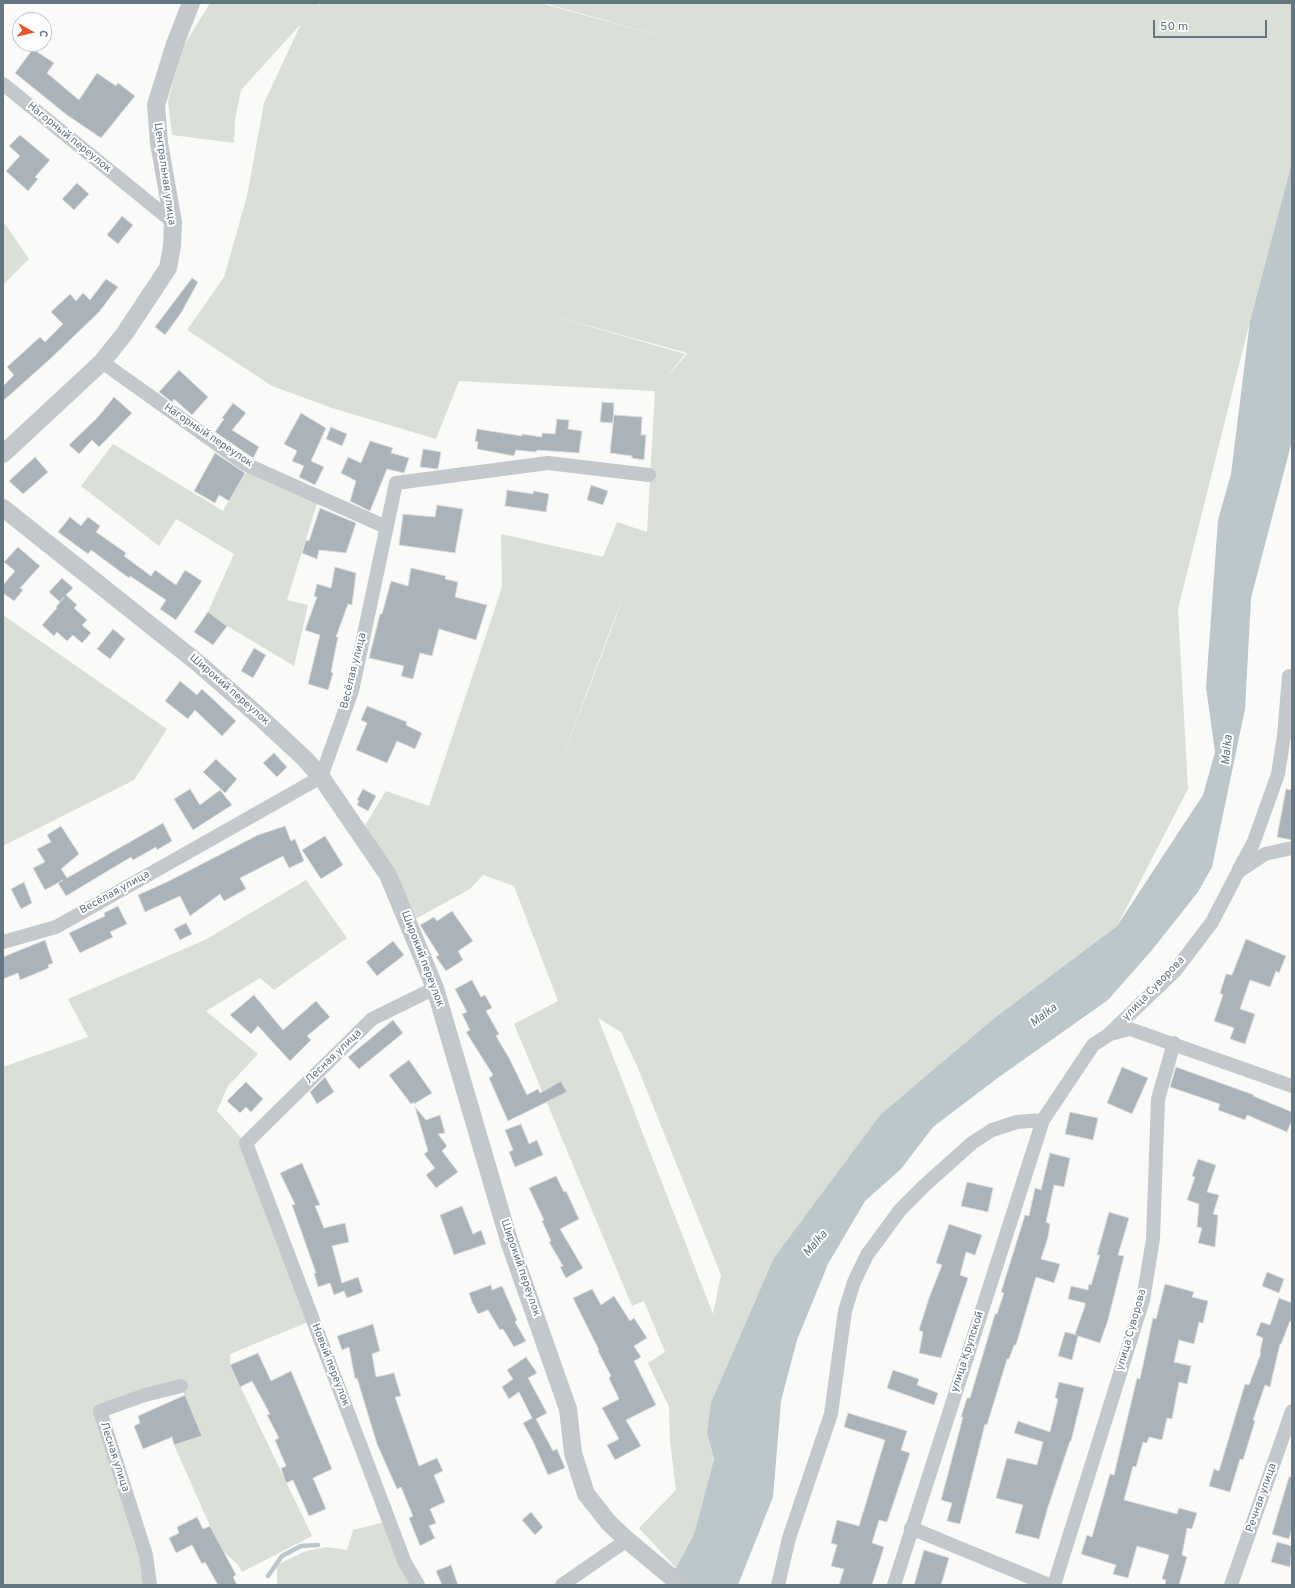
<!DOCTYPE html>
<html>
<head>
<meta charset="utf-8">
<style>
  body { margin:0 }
  #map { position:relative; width:1295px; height:1588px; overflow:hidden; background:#fafaf8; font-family:Overpass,sans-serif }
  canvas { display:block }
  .frame { position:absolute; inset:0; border:4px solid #657683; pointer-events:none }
  .north { position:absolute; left:12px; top:12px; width:40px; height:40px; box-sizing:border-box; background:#fff; border:1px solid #c1c8cd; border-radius:50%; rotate:98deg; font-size:11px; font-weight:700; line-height:16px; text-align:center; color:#657683 }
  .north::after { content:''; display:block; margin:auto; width:14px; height:18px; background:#e4572e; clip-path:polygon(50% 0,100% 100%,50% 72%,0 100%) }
  .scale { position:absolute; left:1153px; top:20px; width:114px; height:18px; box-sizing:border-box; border:2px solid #657683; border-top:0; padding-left:5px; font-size:12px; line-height:14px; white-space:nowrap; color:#657683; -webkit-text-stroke:3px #fff; paint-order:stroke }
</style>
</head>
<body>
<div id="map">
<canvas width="1295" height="1588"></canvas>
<div class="frame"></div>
<div class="north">С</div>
<div class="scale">50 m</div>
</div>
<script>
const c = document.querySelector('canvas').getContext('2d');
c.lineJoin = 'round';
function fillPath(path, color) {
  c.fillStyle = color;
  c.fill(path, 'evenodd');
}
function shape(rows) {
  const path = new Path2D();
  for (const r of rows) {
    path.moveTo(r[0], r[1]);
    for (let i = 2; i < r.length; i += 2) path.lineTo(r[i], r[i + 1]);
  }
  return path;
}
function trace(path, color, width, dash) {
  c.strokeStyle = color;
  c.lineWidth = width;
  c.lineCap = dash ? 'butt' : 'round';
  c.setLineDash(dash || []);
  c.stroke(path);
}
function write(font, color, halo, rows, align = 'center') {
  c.font = font + ' Overpass,sans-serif';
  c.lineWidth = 4;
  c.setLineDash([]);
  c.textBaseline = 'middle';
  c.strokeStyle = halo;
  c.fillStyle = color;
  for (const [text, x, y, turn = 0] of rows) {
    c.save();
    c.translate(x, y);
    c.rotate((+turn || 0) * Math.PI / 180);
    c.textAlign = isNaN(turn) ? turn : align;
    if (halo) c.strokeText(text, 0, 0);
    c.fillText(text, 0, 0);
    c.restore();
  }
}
fillPath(shape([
  [210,3,320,3,317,7,322,3,540,3,675,40,544,3,1292,3,1292,162,1250,321,1178,609,1188,789,1117,926,993,1019,881,1114,707,1433,714,1459,694,1534,676,1568,639,1528,676,1490,670,1441,669,1407,648,1363,665,1352,644,1301,632,1306,514,1024,558,1001,514,886,483,875,470,889,408,923,360,834,386,791,429,806,502,587,501,534,603,557,617,522,647,532,655,391,459,381,436,439,332,408,272,386,187,330,224,277,247,196,264,103,301,24,241,90,235,120,234,143,172,135,168,101,183,47],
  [546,314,687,353,687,354,664,380,685,354],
  [627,586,606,644,551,787],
  [598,1018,621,1032,637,1066,721,1275,713,1314],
  [3,221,29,259,3,285],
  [113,444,223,511,244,474,254,468,319,497,287,600,308,605,294,666,227,626,208,612,234,554,176,519,159,546,81,486],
  [3,615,167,729,134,780,3,846],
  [306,880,347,938,274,990,260,978,206,1011,258,1054,228,1086,217,1111,246,1143,313,1320,230,1354,230,1365,312,1536,242,1572,238,1565,224,1552,210,1526,174,1445,202,1436,181,1386,100,1412,150,1585,3,1585,3,1067,88,1037,68,999,205,940],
  [389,1521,418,1585,277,1585,277,1565,306,1551,327,1547,347,1550,353,1530]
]), '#dadfd7');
fillPath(shape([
  [1292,162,1292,441,1251,598,1245,709,1212,867,1198,892,1152,950,1108,1000,999,1077,933,1127,901,1169,865,1201,828,1264,797,1340,781,1401,773,1497,738,1585,667,1585,694,1534,714,1459,707,1433,711,1403,774,1258,881,1114,993,1019,1117,926,1203,795,1215,752,1206,687,1218,520,1231,474,1250,321]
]), '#bbc7cb');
trace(shape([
  [268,1576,282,1556,301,1546,318,1545]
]), '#bbc7cb', 4.5);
const building = shape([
  [33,49,54,63,47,73,79,100,97,73,116,86,118,83,135,96,101,138,67,115,15,73,33,49],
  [20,135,50,160,35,177,38,179,28,191,6,171,20,156,9,146,20,135],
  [77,183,89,194,74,210,62,199,77,183],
  [122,216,133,225,118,244,107,235,122,216],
  [192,278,198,282,181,313,165,335,155,327,192,278],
  [106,279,118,287,99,312,49,360,3,401,3,386,14,375,7,367,40,337,45,342,63,324,51,312,70,294,76,301,83,293,90,300,106,279],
  [179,370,208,397,192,415,174,399,172,402,159,392,179,370],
  [114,397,132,413,99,447,92,440,79,454,69,445,98,417,114,397],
  [602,402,614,403,613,423,600,422,602,402],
  [233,403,246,413,232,430,259,447,253,458,215,432,224,419,222,418,233,403],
  [301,413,326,428,311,461,324,467,315,485,299,477,304,466,292,461,297,451,284,444,301,413],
  [614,415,642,417,641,435,646,435,644,460,632,458,632,456,610,453,614,415],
  [557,419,569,420,568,429,582,431,579,453,537,450,536,452,516,450,514,456,477,449,478,442,475,441,477,429,522,436,522,434,542,437,542,433,555,434,557,419],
  [331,427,347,434,342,446,326,439,331,427],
  [370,441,393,448,391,453,409,458,404,473,387,469,370,511,350,501,356,481,341,473,348,457,361,463,370,441],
  [423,449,441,452,438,469,420,467,423,449],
  [215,453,245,473,229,501,219,495,215,503,194,491,215,453],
  [35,457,48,472,23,494,9,481,35,457],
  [591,485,608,491,603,505,587,500,591,485],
  [507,490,533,494,534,491,549,494,546,512,505,506,507,490],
  [437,505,463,509,455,553,399,545,403,514,435,517,437,505],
  [320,508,356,523,346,553,319,550,317,559,302,553,306,540,309,541,320,508],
  [70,517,81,526,88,517,100,526,96,532,126,553,124,556,151,576,155,570,176,585,185,570,202,581,176,620,160,609,166,600,130,576,129,578,91,550,88,554,58,532,70,517],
  [18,547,40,566,20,588,23,590,14,601,3,593,3,585,15,571,4,562,18,547],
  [335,567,356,573,352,605,348,604,336,637,338,637,331,672,333,673,328,690,308,684,320,635,305,630,317,597,314,596,317,584,331,588,335,567],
  [411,568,446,576,445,579,458,582,455,597,487,605,476,640,439,629,432,656,420,653,413,679,401,676,404,666,369,658,380,614,382,614,391,581,408,586,411,568],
  [62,578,73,588,66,595,77,605,74,608,87,620,82,625,91,633,82,643,73,635,67,641,57,632,54,636,42,625,57,608,56,607,64,597,60,602,49,592,62,578],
  [208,612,227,626,213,645,194,632,208,612],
  [113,629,125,639,110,659,97,649,113,629],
  [254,648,266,655,253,678,241,671,254,648],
  [180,681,197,695,202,689,236,721,222,736,195,710,188,719,165,701,180,681],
  [367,706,407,722,406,725,422,733,415,749,397,741,387,763,356,750,367,723,361,720,367,706],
  [274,753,287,767,277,777,263,763,274,753],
  [216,759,237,779,225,793,203,772,216,759],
  [190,789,200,805,220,790,232,805,193,830,174,799,190,789],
  [363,789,376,796,368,811,357,805,359,801,357,800,363,789],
  [1286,789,1292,790,1292,840,1277,837,1286,789],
  [163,823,172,841,157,850,156,847,133,860,131,857,66,896,58,883,63,880,45,890,33,868,45,862,37,849,51,842,47,835,61,826,79,854,61,869,67,878,163,823],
  [285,826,291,841,295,839,304,861,289,868,283,856,240,878,246,889,224,901,220,894,190,916,180,896,145,912,138,895,169,881,258,835,285,826],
  [325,836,343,865,321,879,302,850,325,836],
  [24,882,32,903,21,909,11,889,24,882],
  [118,906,127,924,110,932,113,937,80,953,69,933,105,916,104,913,118,906],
  [452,911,473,941,458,951,463,960,446,971,436,957,439,955,420,925,434,917,437,921,452,911],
  [186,923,192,934,180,940,174,929,186,923],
  [1246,939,1286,956,1279,973,1276,971,1270,987,1250,980,1240,1009,1255,1014,1245,1044,1230,1039,1234,1028,1214,1021,1223,995,1220,993,1226,974,1232,975,1246,939],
  [45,940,53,963,48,965,49,968,20,980,18,973,3,979,3,957,45,940],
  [393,941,404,955,377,976,366,962,393,941],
  [472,980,481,997,485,995,492,1008,486,1011,499,1034,496,1036,509,1058,527,1095,538,1089,540,1093,561,1081,567,1092,508,1121,489,1078,493,1075,466,1032,470,1030,462,1014,467,1012,455,989,472,980],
  [254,995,283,1030,316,1001,330,1017,307,1036,311,1040,290,1061,258,1026,251,1034,230,1015,254,995],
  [393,1020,403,1033,359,1069,348,1057,393,1020],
  [409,1060,432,1093,414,1104,414,1102,411,1104,389,1075,409,1060],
  [1122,1067,1148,1078,1132,1114,1107,1103,1122,1067],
  [1176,1067,1254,1095,1253,1096,1292,1112,1292,1120,1287,1132,1247,1115,1245,1120,1218,1110,1220,1104,1170,1087,1176,1067],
  [325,1077,334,1092,317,1104,310,1092,325,1077],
  [246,1082,263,1099,251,1112,246,1107,240,1113,227,1101,246,1082],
  [415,1107,426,1120,440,1115,445,1133,438,1134,447,1146,442,1151,458,1172,436,1188,426,1175,435,1168,424,1154,428,1151,415,1107],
  [1070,1112,1098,1118,1093,1140,1065,1134,1070,1112],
  [521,1124,529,1144,537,1140,543,1155,515,1167,509,1152,513,1150,505,1130,521,1124],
  [1050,1153,1070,1158,1064,1187,1054,1185,1046,1222,1050,1224,1048,1237,1041,1259,1060,1264,1054,1283,1036,1277,1016,1345,1014,1345,1009,1359,1007,1359,987,1425,985,1424,960,1524,947,1521,952,1503,941,1500,963,1417,961,1417,967,1398,970,1398,995,1314,997,1314,1004,1293,1001,1292,1025,1215,1029,1216,1035,1188,1041,1190,1050,1153],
  [1198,1159,1216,1165,1207,1192,1219,1195,1213,1214,1218,1215,1215,1247,1198,1243,1202,1228,1197,1227,1199,1204,1187,1200,1195,1177,1192,1176,1198,1159],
  [302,1163,320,1205,315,1206,324,1228,345,1223,349,1242,332,1246,342,1283,358,1277,363,1292,347,1298,344,1291,334,1295,330,1283,318,1287,314,1273,316,1273,292,1205,295,1204,280,1173,302,1163],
  [556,1176,564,1192,566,1191,579,1219,560,1229,583,1268,566,1278,560,1267,563,1266,549,1242,551,1241,542,1221,544,1220,529,1188,556,1176],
  [967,1182,993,1188,988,1212,961,1206,967,1182],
  [462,1206,473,1234,481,1230,486,1244,454,1255,440,1215,462,1206],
  [1109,1212,1129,1218,1118,1255,1124,1256,1108,1320,1100,1343,1078,1336,1072,1360,1058,1356,1065,1332,1077,1335,1075,1334,1085,1306,1085,1303,1068,1299,1071,1286,1088,1290,1089,1284,1091,1285,1100,1255,1097,1255,1109,1212],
  [949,1224,982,1235,975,1255,966,1252,960,1275,968,1278,941,1358,919,1353,923,1332,919,1330,929,1298,942,1265,936,1263,949,1224],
  [1267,1272,1284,1279,1279,1293,1262,1286,1267,1272],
  [1165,1284,1194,1292,1192,1297,1208,1301,1203,1323,1199,1322,1194,1344,1179,1340,1174,1362,1191,1366,1187,1384,1179,1382,1172,1419,1167,1418,1162,1440,1149,1437,1147,1443,1143,1442,1136,1467,1133,1466,1124,1500,1177,1514,1179,1508,1197,1513,1192,1529,1187,1528,1182,1555,1187,1557,1179,1585,1165,1585,1166,1580,1162,1579,1169,1555,1137,1546,1128,1578,1113,1574,1116,1565,1081,1554,1087,1535,1092,1537,1110,1474,1114,1475,1137,1378,1140,1379,1153,1318,1156,1319,1165,1284],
  [491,1285,492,1290,502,1286,517,1320,515,1322,526,1341,514,1347,503,1329,500,1330,488,1310,478,1314,472,1302,469,1293,491,1285],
  [592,1289,601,1305,614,1296,630,1321,634,1318,647,1338,634,1346,641,1357,634,1361,656,1405,626,1420,641,1446,615,1460,607,1445,619,1439,602,1408,619,1399,609,1378,611,1376,598,1351,599,1350,573,1298,592,1289],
  [1279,1298,1292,1303,1292,1322,1290,1321,1281,1344,1280,1344,1270,1387,1265,1385,1253,1420,1255,1421,1243,1460,1240,1459,1230,1492,1209,1486,1214,1469,1219,1471,1245,1384,1249,1385,1261,1353,1260,1352,1263,1338,1256,1335,1261,1322,1270,1325,1279,1298],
  [373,1324,380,1351,372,1354,376,1377,394,1373,401,1396,395,1397,419,1466,437,1458,443,1471,434,1475,445,1502,430,1509,436,1523,429,1526,435,1538,420,1546,409,1518,413,1516,401,1487,397,1489,377,1444,357,1378,355,1379,349,1347,342,1350,337,1336,373,1324],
  [258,1353,271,1381,291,1371,332,1469,313,1478,326,1509,309,1516,293,1480,286,1483,281,1468,286,1466,275,1440,279,1438,267,1415,270,1414,252,1381,240,1387,230,1365,258,1353],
  [526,1357,537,1373,528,1378,547,1413,536,1419,553,1451,557,1449,565,1468,548,1475,533,1441,523,1423,532,1418,519,1392,509,1399,502,1387,513,1379,507,1370,526,1357],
  [893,1370,919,1379,917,1385,938,1393,934,1405,887,1388,893,1370],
  [1059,1382,1084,1388,1071,1441,1070,1441,1048,1507,1039,1539,1015,1533,1023,1505,996,1498,1007,1458,1037,1465,1043,1442,1014,1433,1018,1421,1050,1432,1058,1399,1055,1398,1059,1382],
  [185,1395,202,1436,174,1445,172,1437,143,1449,134,1426,140,1423,138,1416,185,1395],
  [848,1413,907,1431,901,1450,910,1453,887,1522,879,1520,872,1543,884,1547,872,1585,839,1585,844,1569,831,1566,837,1545,831,1543,837,1520,859,1526,885,1440,844,1427,848,1413],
  [1289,1477,1292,1477,1292,1528,1289,1539,1272,1534,1289,1477],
  [531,1512,543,1527,535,1535,522,1520,531,1512],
  [197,1517,203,1529,210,1526,236,1575,233,1577,237,1585,218,1585,205,1562,202,1564,192,1545,176,1553,169,1538,179,1533,177,1527,197,1517],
  [1277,1542,1292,1546,1290,1567,1271,1562,1277,1542],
  [924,1550,949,1558,941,1585,914,1585,924,1550],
  [451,1565,458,1585,442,1585,436,1571,451,1565]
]);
fillPath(building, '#aab3b9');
trace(building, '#dcdcda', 1);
trace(shape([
  [3,84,173,222],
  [102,362,245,464,386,527],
  [1239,869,1253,844,1278,774,1284,736,1289,676],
  [3,942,56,927,321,777,352,691,396,483,548,463,649,475],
  [1110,1033,1175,971,1212,922,1238,872,1265,854,1292,848],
  [911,1528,1049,1585],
  [150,1585,146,1555,100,1411,145,1395,181,1386],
  [418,1585,405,1563,246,1143,372,1019,435,988],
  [562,1585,627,1540],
  [778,1585,789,1538,831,1414,845,1311,854,1282,867,1255,900,1210,925,1185,972,1143,992,1130,1017,1122,1043,1120],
  [894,1585,1043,1120,1093,1045,1110,1034,1130,1029,1292,1086],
  [1054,1585,1143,1300,1153,1239,1158,1099,1174,1043],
  [1231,1585,1292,1411]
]), '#c3c8cc', 14);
trace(shape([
  [3,454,102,362,125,333,168,268,172,246,173,222,159,143,156,105,175,44,191,3],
  [3,508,198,663,261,718,304,758,321,777,388,875,435,988,510,1244,568,1409,573,1453,586,1494,609,1523,627,1540,681,1585]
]), '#c3c8cc', 18);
write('11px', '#657683', '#fff', [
  ["Нагорный переулок",69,138,39],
  ["Центральная улица",164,174,82],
  ["Нагорный переулок",208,436,34],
  ["Весёлая улица",354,671,-76],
  ["Широкий переулок",229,690,41],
  ["Весёлая улица",115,893,-29],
  ["Широкий переулок",422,959,69],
  ["улица Суворова",1154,989,-46],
  ["Лесная улица",334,1057,-44],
  ["Широкий переулок",520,1268,71],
  ["улица Суворова",1132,1330,-74],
  ["улица Крупской",968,1352,-72],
  ["Новый переулок",330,1365,69],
  ["Лесная улица",114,1457,72],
  ["Речная улица",1262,1498,-71]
]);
write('italic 12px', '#60757c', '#fff', [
  ["Malka",1228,750,-85],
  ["Malka",1044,1016,-37],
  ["Malka",816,1244,-49]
]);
</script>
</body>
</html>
